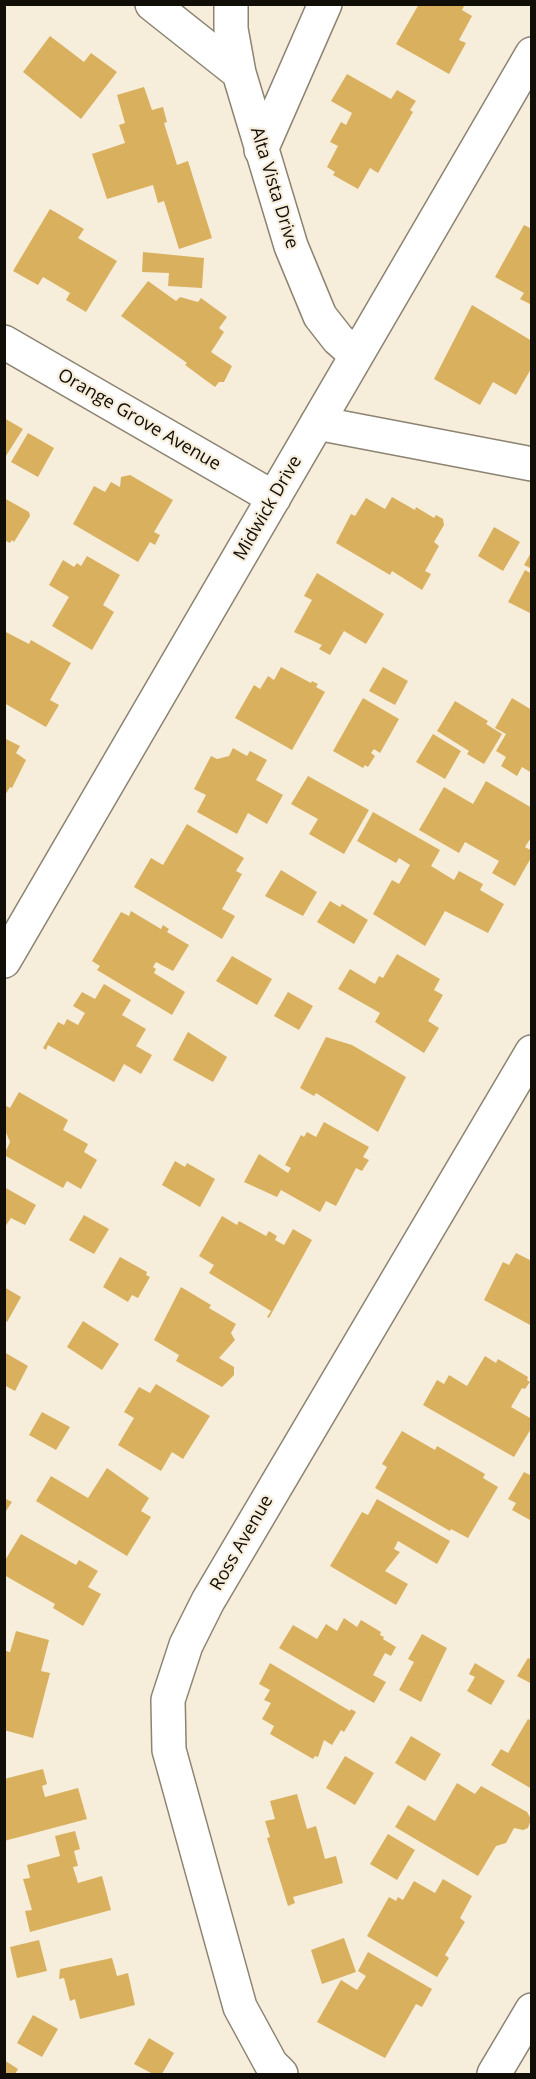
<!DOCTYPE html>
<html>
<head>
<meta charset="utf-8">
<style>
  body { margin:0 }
  #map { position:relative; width:536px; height:2079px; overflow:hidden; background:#f7eddb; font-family:"Open Sans",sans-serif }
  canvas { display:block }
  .frame { position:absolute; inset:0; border:6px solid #110e08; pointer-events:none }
</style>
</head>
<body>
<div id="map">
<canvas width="536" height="2079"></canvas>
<div class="frame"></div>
</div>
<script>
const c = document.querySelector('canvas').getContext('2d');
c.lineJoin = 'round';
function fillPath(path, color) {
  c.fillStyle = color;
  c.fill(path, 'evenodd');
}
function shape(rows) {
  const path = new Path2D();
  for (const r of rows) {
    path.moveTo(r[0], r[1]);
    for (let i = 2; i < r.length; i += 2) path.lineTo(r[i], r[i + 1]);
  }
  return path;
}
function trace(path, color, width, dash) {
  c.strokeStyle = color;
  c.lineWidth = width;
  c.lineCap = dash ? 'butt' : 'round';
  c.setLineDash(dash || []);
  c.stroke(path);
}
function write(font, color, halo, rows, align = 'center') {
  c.font = font + ' "Open Sans",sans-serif';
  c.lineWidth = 4.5;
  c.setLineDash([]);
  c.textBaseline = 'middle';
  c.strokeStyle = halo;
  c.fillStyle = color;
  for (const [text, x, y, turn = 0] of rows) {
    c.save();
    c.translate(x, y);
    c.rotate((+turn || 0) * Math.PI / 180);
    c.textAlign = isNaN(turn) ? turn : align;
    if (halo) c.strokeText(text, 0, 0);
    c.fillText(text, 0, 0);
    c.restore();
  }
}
fillPath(shape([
  [419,4,465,4,462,10,472,16,459,40,466,43,449,74,396,44],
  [50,36,84,62,91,53,117,72,81,119,23,72],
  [347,74,391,99,397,90,416,101,410,110,413,112,378,173,370,168,358,189,333,175,335,172,327,167,338,146,330,142,341,122,346,125,352,113,331,101],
  [144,87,152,110,163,107,167,122,164,123,177,165,188,161,212,238,179,249,164,201,158,203,153,185,107,199,92,154,125,143,119,125,125,123,117,95],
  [50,209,84,229,78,238,117,261,86,312,66,300,70,293,43,277,38,285,13,271],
  [524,225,532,229,532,305,520,299,524,293,495,277],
  [143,252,204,258,202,288,168,286,169,273,142,272],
  [148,281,176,301,180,297,198,302,201,298,227,317,219,328,224,332,211,352,232,366,224,382,219,382,215,387,185,365,187,363,121,316],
  [472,305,532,341,532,367,516,395,493,382,480,405,434,379],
  [4,418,23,429,4,459],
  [28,433,54,448,38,477,11,462],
  [130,475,173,500,154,532,160,535,155,545,150,542,138,562,73,524,94,486,105,492,111,482,120,487,121,477],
  [392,497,415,510,416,507,434,518,436,515,443,519,444,525,434,542,439,546,425,571,431,574,422,590,392,571,390,575,336,543,351,514,355,516,366,498,385,509],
  [4,498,29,512,30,516,14,542,12,540,10,543,4,540],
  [494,527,520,542,503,571,478,556],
  [532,551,532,569,524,565],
  [87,556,120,575,103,605,114,612,92,650,52,626,69,597,49,585,63,560,74,567,77,563,81,566],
  [525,570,532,574,532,614,508,602],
  [317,573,384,614,366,644,344,631,330,655,319,649,322,645,294,632,312,600,304,596],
  [4,631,29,644,31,640,71,663,50,700,59,705,46,727,4,703],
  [281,667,311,683,312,681,318,684,316,687,325,692,292,750,235,718,254,685,260,689,268,676,274,680],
  [383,667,408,681,395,705,369,691],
  [363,698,399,719,380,753,374,749,371,753,375,756,368,767,365,765,363,768,333,751],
  [512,698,532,710,532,773,522,767,517,776,501,766,506,757,496,751,506,734,495,728],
  [455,701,488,721,486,724,502,734,484,764,467,754,469,751,437,731],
  [433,734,461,751,445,779,416,762],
  [4,738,20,746,16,753,26,760,12,788,10,787,4,797],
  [233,748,247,756,250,751,267,760,256,780,283,795,267,824,248,813,237,834,197,812,206,795,194,789,211,756,217,759,229,756],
  [308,776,369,810,344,854,309,834,318,819,291,804],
  [486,781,532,808,532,836,525,847,532,851,532,856,515,886,492,873,499,861,465,842,459,853,419,830,444,787,473,804],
  [373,812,440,850,431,866,454,880,459,871,483,884,480,890,504,904,488,933,445,911,425,946,373,914,392,880,399,884,410,865,399,858,396,863,357,841],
  [187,824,244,858,236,871,242,874,222,909,235,916,222,939,134,887,151,858,163,865],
  [281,870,317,892,303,916,265,896],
  [330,901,340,907,342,904,368,920,354,944,317,922],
  [131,911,161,929,163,925,169,929,167,932,189,945,173,971,156,962,153,967,156,969,154,973,185,992,172,1015,97,970,100,966,92,961,121,912,129,916],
  [397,954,440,979,434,990,443,995,428,1021,439,1028,424,1053,375,1022,380,1013,338,989,350,969,375,984,379,976,383,978],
  [232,956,272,979,257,1005,216,981],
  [104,984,131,1000,122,1015,146,1029,136,1046,152,1055,141,1074,124,1064,114,1082,48,1045,46,1050,43,1048,58,1022,64,1025,67,1019,78,1025,85,1013,73,1006,82,992,95,999],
  [288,992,313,1006,299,1030,274,1016],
  [188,1032,227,1057,213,1082,173,1060],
  [326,1037,352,1045,406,1077,378,1132,316,1093,314,1096,300,1088],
  [19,1092,68,1120,63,1130,88,1144,84,1152,97,1160,81,1189,67,1181,63,1188,4,1155,10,1142,4,1128,4,1105,10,1108],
  [324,1122,369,1147,363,1157,369,1160,362,1171,356,1168,336,1206,326,1201,320,1212,281,1190,277,1197,244,1182,259,1154,288,1173,291,1168,285,1165,301,1135,304,1137,307,1132,316,1137],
  [175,1161,185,1167,187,1163,215,1179,200,1207,162,1185],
  [4,1187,36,1205,25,1225,11,1218,4,1228],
  [84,1215,109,1229,94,1254,69,1240],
  [222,1216,237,1225,239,1221,266,1236,269,1231,277,1236,275,1240,284,1245,293,1229,312,1240,269,1318,267,1317,271,1311,209,1273,214,1265,199,1256],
  [516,1253,532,1261,532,1326,484,1300,503,1262,509,1265],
  [120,1257,147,1272,146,1275,150,1277,138,1298,132,1295,128,1302,103,1287],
  [4,1287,21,1297,7,1322,4,1320],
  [181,1287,211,1305,209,1308,236,1324,231,1333,235,1340,219,1358,234,1367,234,1375,222,1387,176,1361,179,1355,154,1340],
  [83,1321,119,1344,102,1370,67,1347],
  [4,1352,28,1366,15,1391,4,1385],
  [485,1356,496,1363,498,1359,528,1377,527,1380,530,1382,525,1389,522,1388,511,1407,532,1419,532,1427,514,1457,423,1405,437,1380,444,1384,449,1375,467,1386],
  [156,1384,210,1416,183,1459,172,1452,161,1471,118,1445,134,1418,124,1412,139,1387,150,1393],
  [42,1412,70,1427,56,1450,29,1435],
  [402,1431,435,1450,437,1446,485,1474,483,1478,498,1487,468,1538,451,1529,450,1531,375,1488,387,1467,382,1464],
  [107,1468,149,1498,141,1511,151,1517,127,1556,36,1501,51,1476,88,1498],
  [524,1472,532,1476,530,1520,512,1510,516,1503,508,1499],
  [4,1498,12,1502,4,1514],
  [377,1499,450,1541,437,1564,398,1541,394,1549,400,1552,385,1571,408,1584,396,1605,330,1566,362,1512,368,1515],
  [21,1534,76,1565,79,1560,98,1571,88,1587,101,1594,83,1626,53,1608,55,1604,4,1575,4,1562],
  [344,1618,357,1627,361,1620,381,1632,380,1635,384,1637,383,1639,396,1647,391,1656,385,1653,373,1675,386,1682,374,1703,279,1648,293,1625,317,1639,326,1624,337,1631],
  [16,1631,49,1640,41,1671,50,1673,33,1738,4,1730,4,1659,6,1651,10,1652],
  [422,1634,447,1648,421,1702,399,1690,414,1662,408,1659],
  [528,1658,532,1660,532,1684,517,1676],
  [270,1663,350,1711,351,1709,356,1712,344,1732,341,1730,332,1745,324,1740,318,1757,315,1756,313,1759,270,1734,274,1726,262,1719,271,1703,264,1700,270,1690,259,1684],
  [475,1663,505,1681,491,1705,467,1691,475,1677,469,1674],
  [528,1719,532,1721,532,1789,491,1765,501,1749,508,1753],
  [411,1736,441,1754,425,1781,395,1763],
  [345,1756,374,1773,355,1805,326,1788],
  [43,1769,47,1784,42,1786,45,1797,78,1788,87,1819,4,1841,4,1779],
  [457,1783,475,1794,481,1786,527,1812,531,1819,528,1828,523,1830,514,1828,506,1843,496,1846,478,1876,395,1827,408,1805,435,1821],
  [297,1794,307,1829,316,1826,325,1859,336,1856,343,1883,293,1897,295,1903,288,1906,267,1838,270,1837,265,1821,275,1819,270,1801],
  [75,1831,80,1849,74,1851,78,1866,73,1867,78,1883,102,1876,111,1910,30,1932,25,1911,32,1910,23,1879,30,1878,27,1865,60,1856,55,1836],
  [388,1834,415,1850,397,1880,370,1864],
  [443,1879,472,1896,460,1918,465,1922,445,1955,449,1958,437,1977,367,1936,389,1897,396,1901,398,1897,403,1900,414,1881,435,1893],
  [344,1938,356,1972,322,1984,311,1950],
  [39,1940,47,1971,17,1978,10,1947],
  [368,1952,432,1989,422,2007,416,2004,385,2058,317,2022,341,1980,357,1990,366,1976,358,1971],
  [112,1958,117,1976,128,1973,135,2005,80,2019,75,1999,70,2001,64,1978,59,1979,60,1969],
  [33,2015,58,2029,42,2057,17,2043],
  [149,2038,174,2053,162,2074,153,2074,134,2064],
  [4,2060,18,2069,15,2074,4,2074]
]), '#d9b15e');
const minor = shape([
  [152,4,239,73],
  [231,4,231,29,239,73,291,246,320,316,338,339,356,355],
  [261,150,325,4],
  [4,342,274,498],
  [317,423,532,464],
  [4,961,532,54],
  [281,2074,271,2064,240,2007,169,1750,168,1700,186,1645,208,1601,532,1052]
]);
const tertiary = shape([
  [494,2074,532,2010]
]);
trace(minor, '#8c8372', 36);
trace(tertiary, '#8c8372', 36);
trace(minor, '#fff', 33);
trace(tertiary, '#fff', 33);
write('18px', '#110e08', '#f7eddb', [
  ["Alta Vista Drive",274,188,73],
  ["Orange Grove Avenue",139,420,30],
  ["Midwick Drive",268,508,-60],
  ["Ross Avenue",242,1543,-60]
]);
</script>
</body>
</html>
